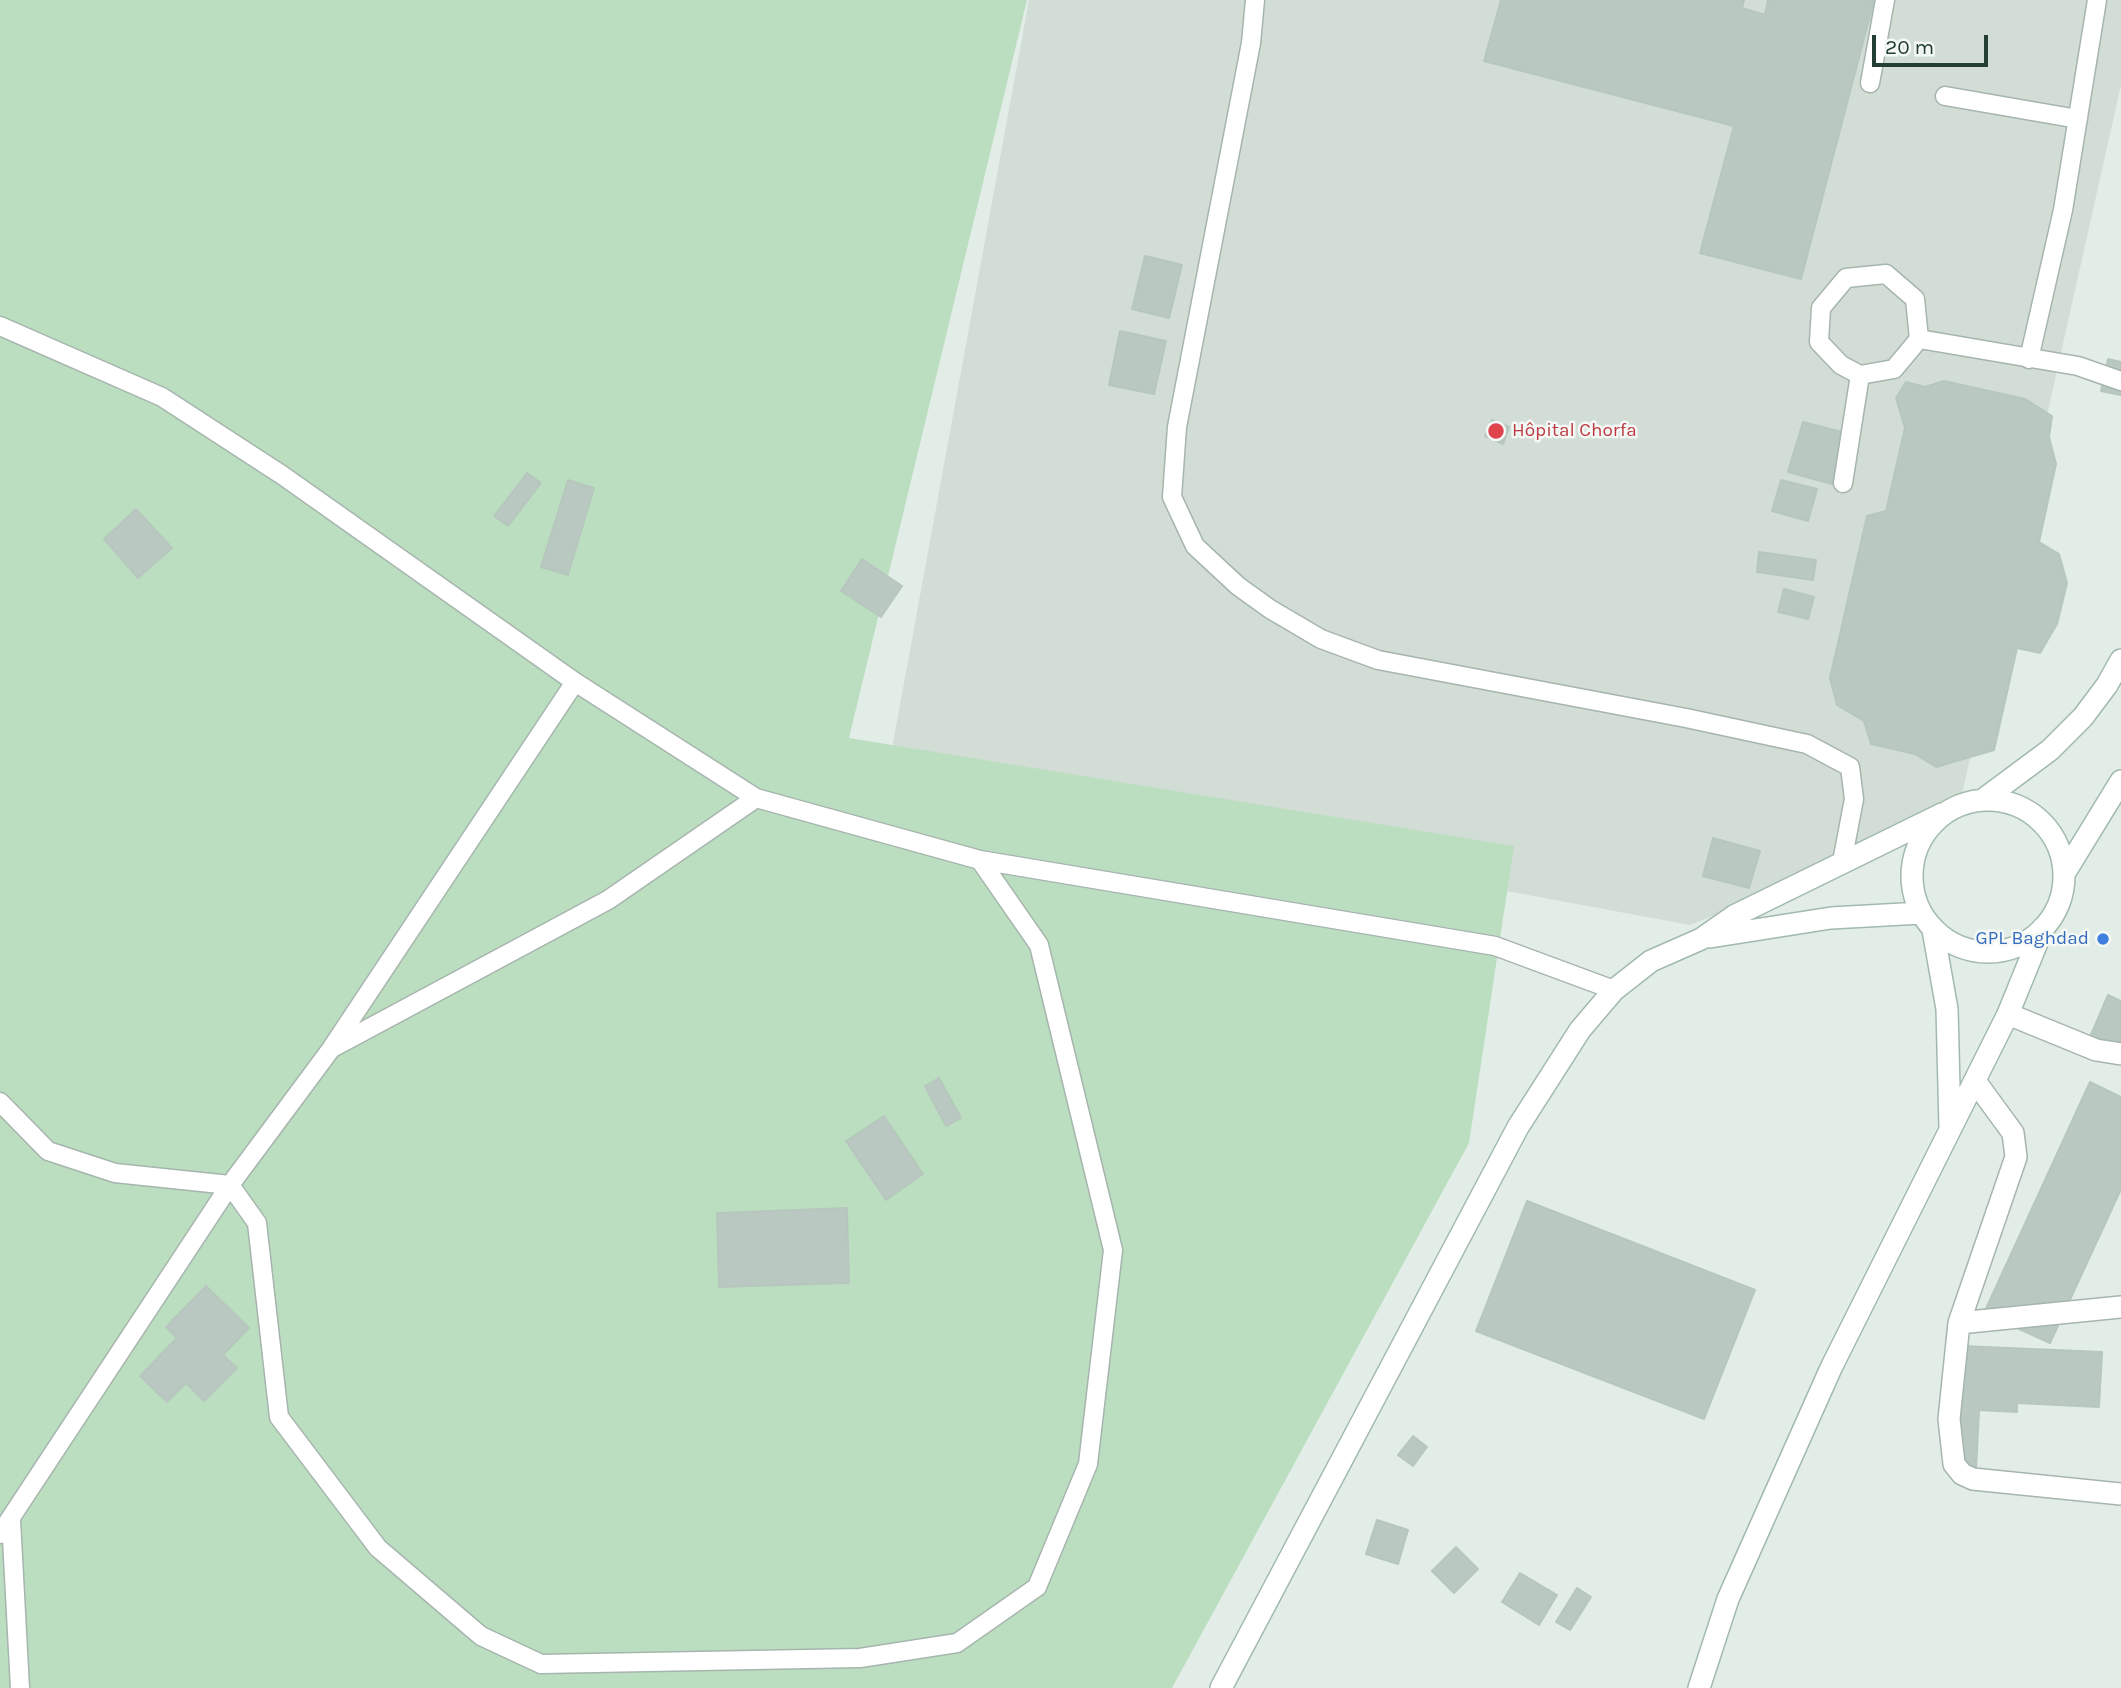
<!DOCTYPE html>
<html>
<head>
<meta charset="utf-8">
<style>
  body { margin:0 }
  #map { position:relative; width:2121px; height:1688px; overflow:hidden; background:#e3ede7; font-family:Karla,sans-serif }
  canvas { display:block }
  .scale { position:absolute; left:1872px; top:35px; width:116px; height:32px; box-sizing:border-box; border:4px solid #233f33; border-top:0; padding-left:9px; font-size:21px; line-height:24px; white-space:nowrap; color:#233f33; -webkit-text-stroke:5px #f4f9f6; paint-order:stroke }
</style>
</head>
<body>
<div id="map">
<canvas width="2121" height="1688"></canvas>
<div class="scale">20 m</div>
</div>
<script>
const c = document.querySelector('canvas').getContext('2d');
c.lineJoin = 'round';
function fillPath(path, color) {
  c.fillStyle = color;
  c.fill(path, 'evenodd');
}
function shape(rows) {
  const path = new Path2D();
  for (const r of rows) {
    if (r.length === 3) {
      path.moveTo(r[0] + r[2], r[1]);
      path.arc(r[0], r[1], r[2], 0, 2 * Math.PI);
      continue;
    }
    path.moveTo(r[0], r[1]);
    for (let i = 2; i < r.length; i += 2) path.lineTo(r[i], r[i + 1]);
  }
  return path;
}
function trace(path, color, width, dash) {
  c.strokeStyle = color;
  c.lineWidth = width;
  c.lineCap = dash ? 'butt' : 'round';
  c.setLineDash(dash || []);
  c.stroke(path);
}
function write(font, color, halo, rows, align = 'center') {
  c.font = font + ' Karla,sans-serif';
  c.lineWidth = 5;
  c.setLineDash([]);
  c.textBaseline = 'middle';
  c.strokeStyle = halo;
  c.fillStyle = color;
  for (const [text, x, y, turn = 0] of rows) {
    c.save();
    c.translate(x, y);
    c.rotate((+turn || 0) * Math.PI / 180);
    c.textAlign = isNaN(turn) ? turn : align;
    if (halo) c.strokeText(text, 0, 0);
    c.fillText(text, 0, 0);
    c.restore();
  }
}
fillPath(shape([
  [1029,0,2121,0,2121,85,1956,821,1690,925,887,776]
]), '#d2ddd6');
fillPath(shape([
  [0,0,1027,0,849,738,1514,846,1469,1143,1172,1688,0,1688]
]), '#bcdec0');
const building = shape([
  [1501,0,1744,0,1742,8,1765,15,1768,0,1874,0,1801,279,1700,253,1734,126,1484,61,1501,0],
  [1145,256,1182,265,1169,318,1132,309,1145,256],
  [1120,331,1166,341,1154,394,1109,385,1120,331],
  [2108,359,2121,362,2121,395,2101,391,2108,359],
  [1944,381,2025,399,2052,416,2049,437,2056,464,2039,542,2059,554,2067,583,2057,624,2040,653,2017,648,1994,750,1936,767,1915,754,1871,744,1864,721,1837,705,1830,678,1867,516,1886,511,1905,428,1896,398,1906,382,1925,387,1944,381],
  [1492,420,1509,427,1503,444,1485,436,1492,420],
  [1803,422,1846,433,1832,484,1788,472,1803,422],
  [527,473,541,483,508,526,494,516,527,473],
  [568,480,594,488,568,575,541,567,568,480],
  [1781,480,1817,489,1808,521,1772,511,1781,480],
  [136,509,172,548,138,578,104,539,136,509],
  [1759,552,1816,560,1813,580,1757,572,1759,552],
  [862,559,902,586,881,617,841,591,862,559],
  [1784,589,1814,597,1808,619,1778,612,1784,589],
  [1713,838,1760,851,1749,888,1703,876,1713,838],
  [2108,995,2121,1001,2121,1051,2090,1037,2108,995],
  [939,1078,961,1118,946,1126,925,1086,939,1078],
  [2090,1082,2121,1097,2121,1189,2050,1343,1984,1313,2090,1082],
  [884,1116,923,1174,886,1200,846,1141,884,1116],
  [1527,1201,1755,1290,1704,1419,1476,1331,1527,1201],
  [847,1208,849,1283,719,1287,717,1213,847,1208],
  [206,1286,249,1328,223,1355,237,1368,204,1401,186,1383,167,1402,140,1376,177,1338,166,1327,206,1286],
  [1962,1346,2102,1352,2099,1407,2017,1403,2017,1412,1979,1410,1976,1470,1956,1469,1962,1346],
  [1413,1436,1427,1447,1413,1466,1398,1455,1413,1436],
  [1377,1520,1408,1530,1398,1564,1366,1554,1377,1520],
  [1456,1547,1478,1569,1454,1593,1432,1571,1456,1547],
  [1520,1573,1557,1595,1539,1625,1502,1602,1520,1573],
  [1577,1588,1591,1597,1570,1630,1556,1622,1577,1588]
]);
fillPath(building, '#b9c8c0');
trace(building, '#b6c7bd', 2);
const lane = shape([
  [1255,0,1251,43,1177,427,1172,497,1195,546,1238,586,1270,609,1321,639,1378,660,1686,718,1807,744,1850,767,1854,799,1842,862],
  [1870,83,1885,0],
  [1945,96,2078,119],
  [1886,274,1915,299,1919,339,1894,369,1860,375,1841,365,1819,342,1821,308,1846,278,1886,274],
  [0,326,162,397,282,475,575,682,756,798,980,860,1039,945,1113,1250,1088,1464,1037,1587,957,1643,860,1658,541,1664,481,1636,378,1548,279,1417,257,1223,230,1185,115,1173,48,1151,0,1102],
  [1919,339,2078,366,2121,381],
  [2029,359,2063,210,2097,0],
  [1843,483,1860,375],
  [980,860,1495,946,1614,990],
  [334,1047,608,900,756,798],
  [11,1520,20,1688],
  [0,1534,230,1185,331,1049,575,682]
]);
const street = shape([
  [2008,1014,2096,1050,2121,1054],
  [1975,1081,2013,1133,2016,1157,1959,1323,1949,1419,1954,1464,1962,1474,1973,1479,2121,1494],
  [1959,1323,2121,1307]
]);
const secondary = shape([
  [1984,799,2050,750,2083,717,2107,685,2121,660],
  [1988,876,76],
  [2064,874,2121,781],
  [1933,930,1947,1009,1950,1127],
  [1710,937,1831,918,1921,913],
  [1221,1688,1518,1127,1580,1030,1614,990,1651,961,1701,939,1734,916,1942,814],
  [1699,1688,1728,1599,1831,1368,2008,1014,2043,928]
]);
trace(lane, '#a6b5ad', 21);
trace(street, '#a6b5ad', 24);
trace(secondary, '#a2b9ad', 24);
trace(lane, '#fff', 18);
trace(street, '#fff', 21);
trace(secondary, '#fff', 21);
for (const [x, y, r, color] of [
  [1496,431,9,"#e0444e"],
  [2103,939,7,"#3f7fe0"]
]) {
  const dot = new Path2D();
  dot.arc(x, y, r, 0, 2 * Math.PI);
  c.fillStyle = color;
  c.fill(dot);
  trace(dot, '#f4f9f6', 2.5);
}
write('19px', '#be3a42', '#f4f9f6', [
  ["Hôpital Chorfa",1512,431]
], 'left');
write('19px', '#366cbe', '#f4f9f6', [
  ["GPL Baghdad",2089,939]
], 'right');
</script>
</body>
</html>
